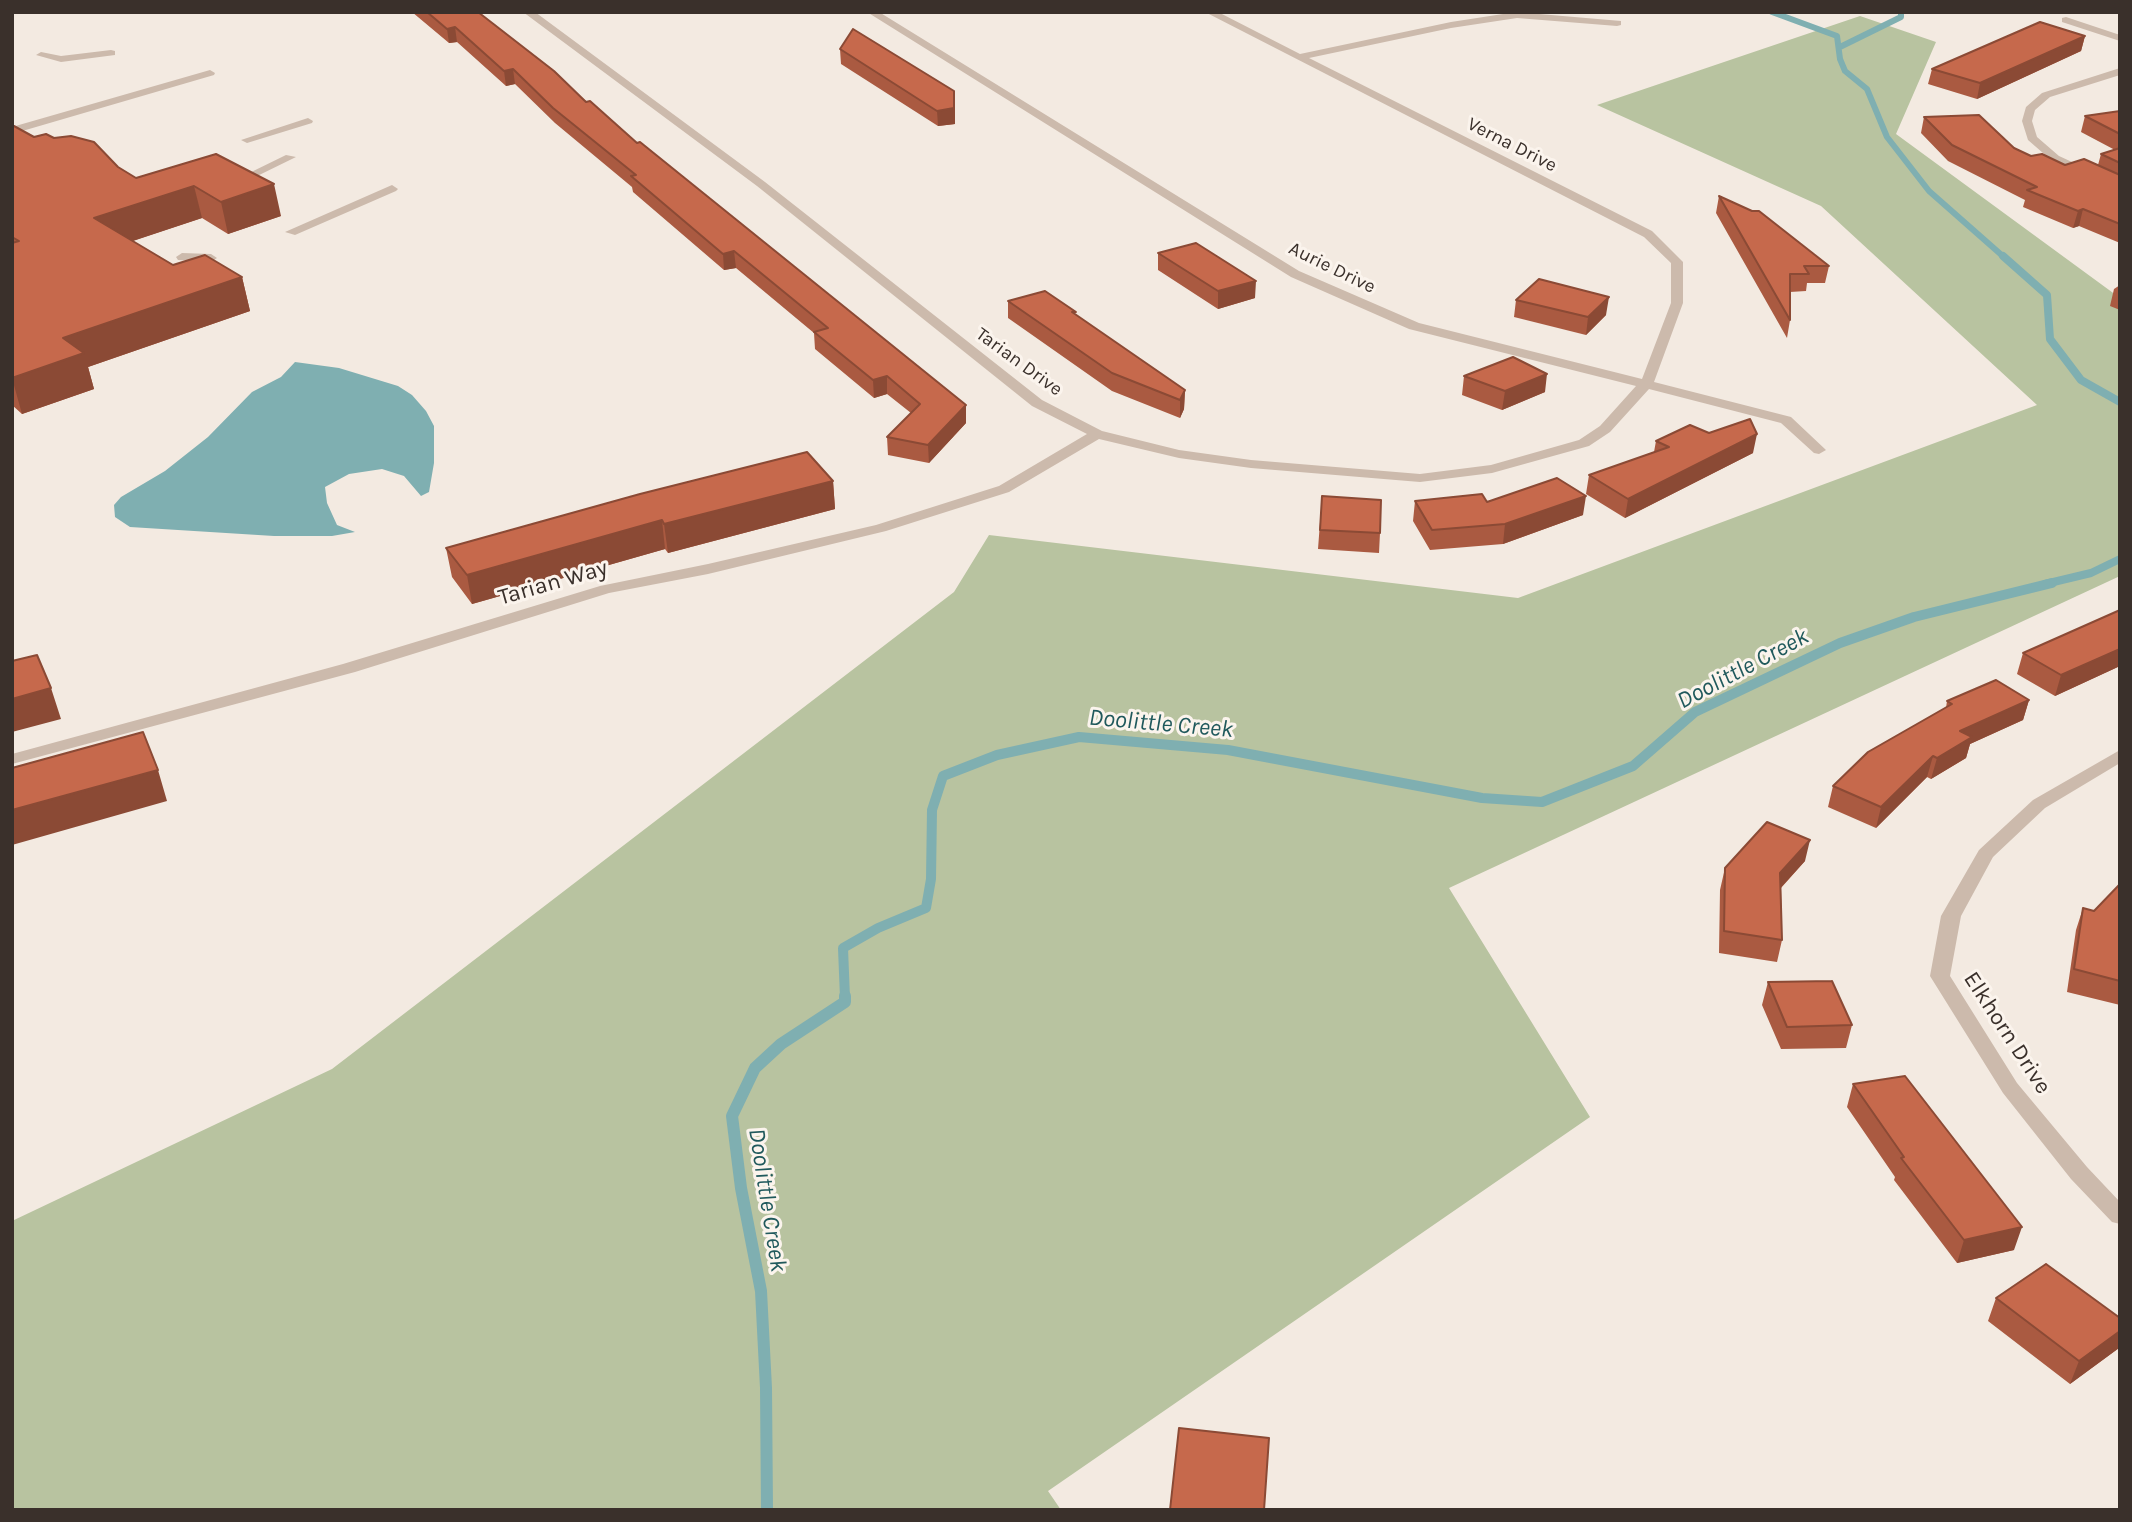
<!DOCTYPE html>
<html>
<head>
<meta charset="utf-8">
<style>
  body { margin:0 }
  #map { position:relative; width:2132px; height:1522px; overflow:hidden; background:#f3eae1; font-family:Karla,sans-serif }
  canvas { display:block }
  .frame { position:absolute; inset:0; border:14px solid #3a302b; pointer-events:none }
</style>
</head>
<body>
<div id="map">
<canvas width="2132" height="1522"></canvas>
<div class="frame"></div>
</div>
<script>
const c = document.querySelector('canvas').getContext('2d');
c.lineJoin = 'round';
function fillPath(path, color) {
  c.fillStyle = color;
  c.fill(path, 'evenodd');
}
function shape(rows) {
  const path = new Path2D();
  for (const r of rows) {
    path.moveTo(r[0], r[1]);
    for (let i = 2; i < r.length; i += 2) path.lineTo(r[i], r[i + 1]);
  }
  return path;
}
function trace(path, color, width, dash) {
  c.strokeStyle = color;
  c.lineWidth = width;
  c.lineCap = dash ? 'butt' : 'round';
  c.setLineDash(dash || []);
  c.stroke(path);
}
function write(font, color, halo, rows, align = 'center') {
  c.font = font + ' Karla,sans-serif';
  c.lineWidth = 6;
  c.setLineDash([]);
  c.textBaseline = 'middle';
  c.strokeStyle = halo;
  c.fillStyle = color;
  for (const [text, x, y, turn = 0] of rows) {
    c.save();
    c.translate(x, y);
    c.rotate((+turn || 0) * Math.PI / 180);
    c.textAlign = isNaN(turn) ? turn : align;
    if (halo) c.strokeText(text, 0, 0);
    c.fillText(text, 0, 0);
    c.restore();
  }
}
fillPath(shape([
  [1860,16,1936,42,1896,134,2120,298,2120,576,1449,888,1590,1117,1048,1491,1061,1510,12,1510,12,1221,332,1069,954,592,989,535,1518,598,2037,405,1821,206,1597,105]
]), '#b8c3a0');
fillPath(shape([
  [295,362,339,368,398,386,412,395,426,411,434,426,434,463,429,492,421,496,404,476,382,469,349,474,325,487,327,503,337,525,355,532,332,536,274,536,130,527,115,517,114,505,121,497,165,471,208,437,252,392,281,377]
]), '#7fafb1');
trace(shape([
  [1772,12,1837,36,1840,59,1845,71,1867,89,1887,137,1929,191,2005,258],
  [1840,47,1901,17,1901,12]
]), '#7fafb1', 6);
trace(shape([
  [2003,256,2047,295,2050,339,2081,380,2120,402],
  [2045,584,2091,573,2120,559]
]), '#7fafb1', 8);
trace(shape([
  [845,998,843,948,878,928,926,908,931,879,932,810,943,776,997,755,1079,737,1228,750,1482,798,1542,802,1633,766,1695,712,1840,643,1914,617,2052,583]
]), '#7fafb1', 10);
trace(shape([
  [767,1510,766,1388,761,1291,741,1188,732,1116,755,1068,781,1044,845,1002,845,996]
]), '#7fafb1', 12);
fillPath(shape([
  [523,12,535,12,765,182,1042,400,1102,431,1179,450,1251,460,1420,474,1491,465,1579,440,1600,426,1636,386,1409,329,1291,277,867,12,879,12,1299,271,1419,323,1642,379,1671,303,1671,263,1644,237,1205,12,1218,12,1300,54,1451,22,1516,12,1621,21,1621,25,1617,26,1517,18,1451,28,1309,58,1652,231,1683,262,1683,303,1654,382,1791,417,1826,450,1819,454,1814,453,1781,423,1649,389,1610,432,1589,446,1492,473,1420,482,1251,468,1179,458,1099,439,1009,492,886,531,708,574,609,593,355,672,12,764,12,754,343,664,600,586,708,564,876,525,999,486,1087,434,1032,406,757,186,523,12],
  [2066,17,2120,35,2120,41,2062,22,2062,18,2066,17],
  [111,50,115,51,115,55,61,62,36,55,41,52,61,56,111,50],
  [2120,68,2120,75,2050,97,2035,110,2032,121,2037,137,2059,156,2120,184,2120,191,2051,160,2028,140,2022,121,2026,107,2042,93,2120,68],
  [210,70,215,73,214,75,12,134,12,127,210,70],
  [308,118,313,121,312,123,247,143,241,140,308,118],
  [286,155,296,157,249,180,239,178,286,155],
  [392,185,398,189,396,191,295,235,285,232,392,185],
  [182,253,211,254,217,258,211,262,178,260,176,257,182,253],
  [2120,750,2120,763,2045,808,1993,857,1961,916,1950,976,2017,1083,2087,1167,2120,1202,2120,1224,2112,1222,2071,1179,2003,1093,1930,976,1941,916,1979,850,2033,800,2120,750]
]), '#ccbaac');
fillPath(shape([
  [412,12,478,12,637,143,966,423,929,463,888,455,887,437,911,413,887,394,874,398,815,349,814,333,736,268,724,270,633,192,632,187,555,123,515,84,506,86,457,42,449,43],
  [853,29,955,124,938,126,841,64,840,49],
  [2085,36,2081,51,1977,99,1928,84,1932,69],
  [2120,111,2120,243,2079,226,2073,228,2023,207,2025,200,1948,161,1921,133,1924,117,2014,148,2031,156,2065,165,2098,165,2101,154,2115,150,2081,132,2085,116],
  [12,126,34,137,118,167,136,178,216,154,281,216,228,234,202,218,132,241,173,265,242,277,250,311,88,367,94,389,22,414,12,405],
  [1719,196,1829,266,1825,283,1807,283,1806,291,1790,292,1790,320,1787,338,1716,213],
  [1158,253,1255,298,1218,309,1158,270],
  [2120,285,2120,310,2110,306,2114,289],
  [1516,300,1606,315,1586,335,1514,317],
  [1008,301,1076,315,1185,390,1184,409,1180,418,1112,391,1008,318],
  [1464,376,1545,392,1502,410,1462,395],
  [1656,441,1753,453,1625,518,1586,494,1589,475,1654,452],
  [833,481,835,509,668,553,665,549,472,604,452,577,446,548],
  [1322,496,1380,533,1379,553,1318,549],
  [1415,501,1487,502,1583,515,1503,544,1430,550,1413,521],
  [2120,610,2120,666,2055,696,2017,674,2023,653],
  [2029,700,2023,720,1970,744,1966,758,1931,779,1927,777,1876,828,1828,807,1833,786,1946,708,1947,701],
  [1805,861,1781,888,1782,940,1777,962,1719,953,1720,890,1725,868],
  [2120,884,2120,1005,2067,992,2076,930,2083,908,2094,911],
  [1768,982,1852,1025,1846,1048,1781,1049,1762,1005],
  [1853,1084,2014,1250,1957,1263,1894,1180,1895,1177,1847,1107],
  [1996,1298,2120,1318,2120,1346,2119,1348,2070,1384,1988,1321]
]), '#aa5a41');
fillPath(shape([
  [455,27,457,42,449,43,447,29],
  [2085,36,2081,51,1977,99,1980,83],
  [513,69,515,84,506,86,504,71],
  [955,107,955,124,938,126,937,111],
  [274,184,281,216,228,234,221,202],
  [194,186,202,218,103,251,94,218],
  [2083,209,2079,226,2073,228,2078,211],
  [734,251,736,268,724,270,723,254],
  [242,277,250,311,88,367,94,389,22,414,12,378,63,338],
  [1256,281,1255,298,1218,309,1218,291],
  [1609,297,1606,315,1586,335,1588,317],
  [1547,374,1545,392,1502,410,1505,391],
  [887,376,887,394,874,398,873,380],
  [1185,390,1184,409,1180,418,1180,400],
  [966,405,966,423,929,463,928,445],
  [1757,434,1753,453,1625,518,1628,499],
  [833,481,835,509,668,553,664,524],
  [1586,496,1583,515,1503,544,1505,524],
  [662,520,665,549,472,604,467,575],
  [2120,649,2120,666,2055,696,2061,675],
  [51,688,61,719,12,732,12,699],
  [2029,700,2023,720,1970,744,1966,758,1931,779,1937,758,1960,731],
  [1933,756,1927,777,1876,828,1881,807],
  [158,770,167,801,12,845,12,810],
  [1810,840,1805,861,1775,894,1780,873],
  [2022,1227,2014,1250,1957,1263,1964,1240],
  [2120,1331,2119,1348,2070,1384,2079,1361]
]), '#8b4a35');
const building = shape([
  [427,12,478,12,554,71,586,102,590,101,637,143,640,142,966,405,928,445,887,437,920,404,887,376,873,380,814,332,828,328,734,251,723,254,631,176,636,175,553,108,513,69,504,71,455,27,447,29,427,12],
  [2040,22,2085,36,1980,83,1932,69,2040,22],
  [853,29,954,91,954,108,937,111,840,49,853,29],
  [2120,111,2120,134,2085,116,2120,111],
  [1979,115,2014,148,2031,156,2042,154,2065,165,2084,159,2120,175,2120,224,2083,209,2078,211,2027,190,2037,187,1952,145,1924,117,1979,115],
  [12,126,14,126,34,137,46,134,54,138,71,136,94,142,118,167,136,178,216,154,274,184,221,202,194,186,94,218,173,265,205,255,242,277,63,338,84,353,12,378,12,243,19,241,12,237,12,126],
  [2120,148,2120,163,2101,154,2120,148],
  [1719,196,1752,211,1759,211,1829,266,1804,266,1809,274,1790,274,1790,320,1719,196],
  [1196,243,1256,281,1218,291,1158,253,1196,243],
  [1539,279,1609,297,1588,317,1516,300,1539,279],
  [1045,291,1076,312,1072,312,1185,390,1180,400,1112,373,1008,301,1045,291],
  [1513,357,1547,374,1505,391,1464,376,1513,357],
  [1750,419,1757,434,1628,499,1589,475,1669,447,1656,441,1690,425,1709,433,1750,419],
  [807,452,833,481,664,524,662,520,467,575,446,548,640,494,807,452],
  [1557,478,1586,496,1505,524,1432,530,1415,501,1482,494,1487,502,1557,478],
  [1322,496,1381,500,1380,533,1320,530,1322,496],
  [2120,610,2120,649,2061,675,2023,653,2120,610],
  [37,655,51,688,12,699,12,661,37,655],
  [1996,680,2029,700,1960,731,1972,737,1937,758,1933,756,1881,807,1833,786,1868,752,1952,704,1947,701,1996,680],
  [143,732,158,770,12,810,12,768,143,732],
  [1767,822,1810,840,1780,873,1782,940,1724,931,1725,868,1767,822],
  [2120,884,2120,981,2074,969,2083,908,2094,911,2120,884],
  [1832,981,1852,1025,1787,1027,1768,982,1832,981],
  [1905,1076,2022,1227,1964,1240,1901,1158,1904,1157,1853,1084,1905,1076],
  [2046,1264,2120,1318,2120,1331,2079,1361,1996,1298,2046,1264],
  [1179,1428,1269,1438,1264,1510,1170,1510,1179,1428]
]);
fillPath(building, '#c6694c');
trace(building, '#8b4a35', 2);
write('19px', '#3a302b', '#fbf4ed', [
  ["Verna Drive",1512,145,27],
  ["Aurie Drive",1332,268,26],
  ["Tarian Drive",1019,362,36]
]);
write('23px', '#3a302b', '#fbf4ed', [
  ["Tarian Way",553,583,-16],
  ["Elkhorn Drive",2007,1033,57]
]);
write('italic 24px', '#20595c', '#fbf4ed', [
  ["Doolittle Creek",1743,669,-28],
  ["Doolittle Creek",1161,724,5],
  ["Doolittle Creek",767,1200,81]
]);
</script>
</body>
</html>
